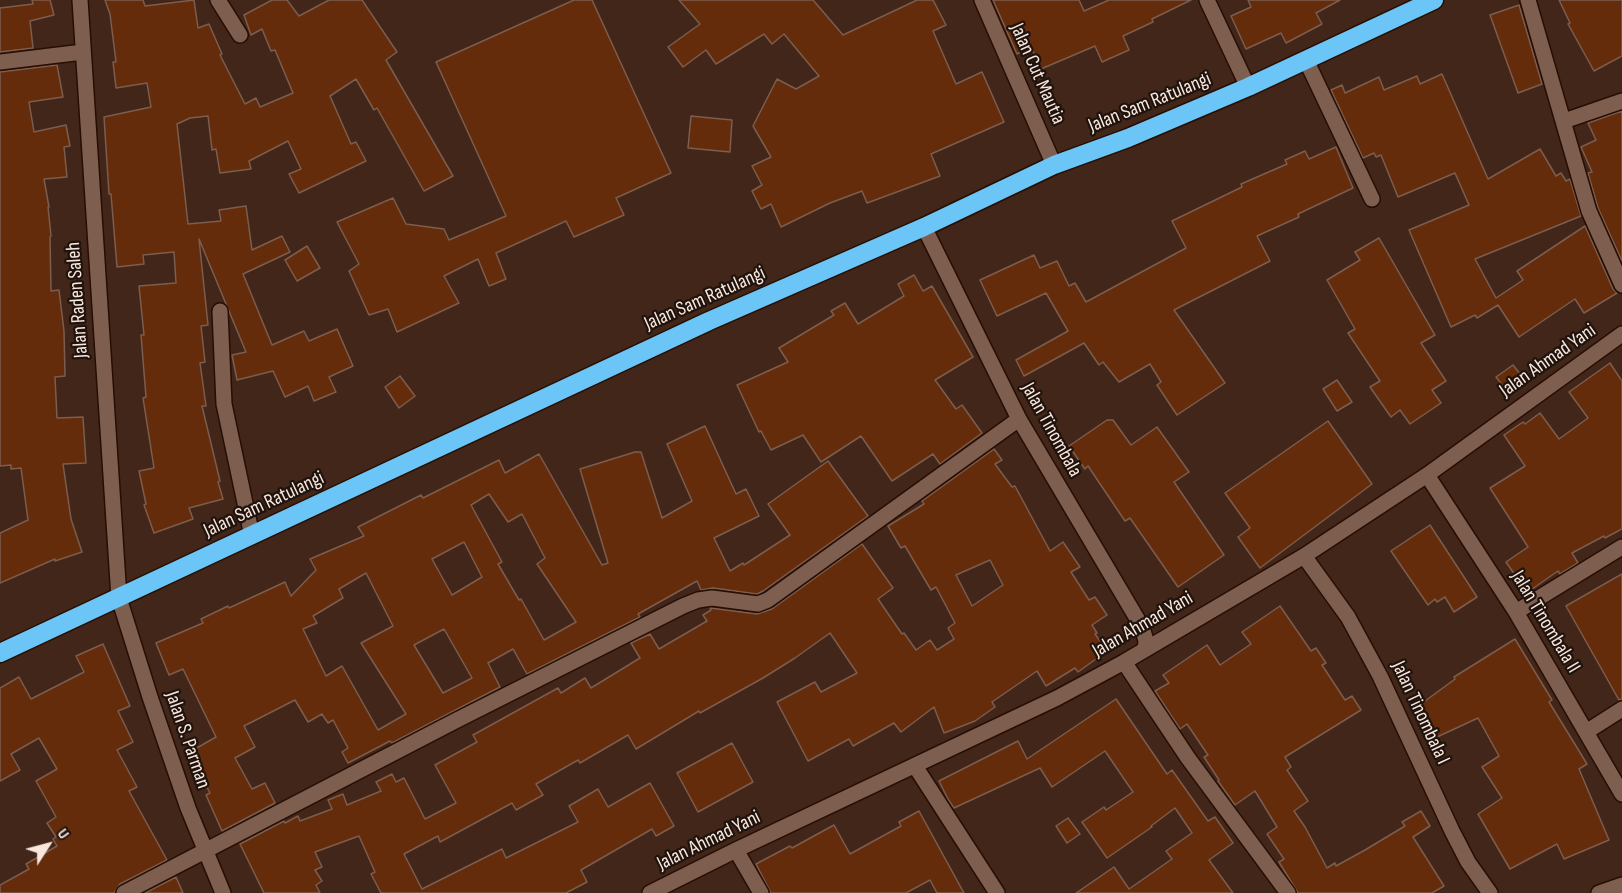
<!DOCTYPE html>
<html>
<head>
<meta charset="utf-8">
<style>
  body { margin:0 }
  #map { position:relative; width:1622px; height:893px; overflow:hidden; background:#422619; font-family:"Sofia Sans Condensed",sans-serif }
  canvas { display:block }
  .north { position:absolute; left:18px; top:815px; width:60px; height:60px; -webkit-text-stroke:4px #1f130d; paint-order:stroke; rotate:54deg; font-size:16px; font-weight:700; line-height:24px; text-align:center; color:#f9e6dd }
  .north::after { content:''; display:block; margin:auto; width:21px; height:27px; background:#f9e6dd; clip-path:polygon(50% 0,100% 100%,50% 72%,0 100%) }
</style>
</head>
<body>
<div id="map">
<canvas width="1622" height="893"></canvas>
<div class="north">U</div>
</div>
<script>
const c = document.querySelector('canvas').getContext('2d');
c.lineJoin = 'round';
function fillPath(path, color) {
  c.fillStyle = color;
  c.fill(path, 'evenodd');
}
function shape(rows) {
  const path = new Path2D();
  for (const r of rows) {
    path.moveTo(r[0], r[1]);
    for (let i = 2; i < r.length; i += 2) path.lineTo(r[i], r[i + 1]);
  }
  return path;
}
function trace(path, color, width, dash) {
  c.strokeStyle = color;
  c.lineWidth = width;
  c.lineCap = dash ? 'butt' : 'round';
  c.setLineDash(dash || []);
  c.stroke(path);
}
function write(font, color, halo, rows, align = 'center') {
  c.font = font + ' "Sofia Sans Condensed",sans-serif';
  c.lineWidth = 4.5;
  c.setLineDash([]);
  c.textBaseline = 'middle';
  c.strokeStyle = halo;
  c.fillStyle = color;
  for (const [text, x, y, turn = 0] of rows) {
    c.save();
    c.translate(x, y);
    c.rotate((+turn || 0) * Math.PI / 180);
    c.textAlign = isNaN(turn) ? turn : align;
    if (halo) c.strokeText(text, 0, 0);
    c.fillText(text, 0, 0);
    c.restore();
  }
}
const building = shape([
  [32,0,50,0,54,15,30,21,33,48,0,52,0,8,33,4,32,0],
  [105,0,143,0,145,6,194,0,198,28,209,24,222,54,220,55,245,104,256,98,260,107,293,93,275,50,271,51,262,29,251,35,244,15,272,0,287,0,299,16,329,0,362,0,397,52,386,60,453,176,424,191,377,108,374,110,356,79,330,96,351,144,356,142,366,161,299,193,289,174,301,169,288,141,249,161,251,169,220,173,216,149,212,150,208,116,190,118,177,124,188,224,221,221,219,210,246,206,252,250,282,236,290,252,243,274,272,345,304,331,309,341,337,329,353,366,329,377,336,392,314,401,308,386,285,397,273,371,237,380,232,355,246,352,199,239,208,325,201,326,205,362,200,363,206,406,202,406,220,481,218,482,223,499,189,508,193,519,154,533,144,505,146,504,139,471,154,468,143,398,146,397,141,335,144,335,139,286,176,283,174,252,143,255,144,264,117,267,111,194,109,194,104,117,151,107,147,83,116,88,113,62,116,62,110,14,105,0],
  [574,0,592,0,671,173,616,198,624,215,574,237,566,221,496,253,506,279,489,286,478,259,444,276,459,303,397,332,388,309,369,315,349,271,359,264,337,222,393,198,406,224,444,229,449,240,506,216,436,62,574,0],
  [679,0,813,0,843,35,917,0,933,0,946,25,933,31,956,84,982,72,1004,122,931,154,940,176,867,203,862,191,830,203,781,227,771,204,761,209,752,191,762,185,752,166,771,157,753,126,777,79,796,89,819,76,784,34,772,44,764,34,716,64,706,50,683,67,668,47,700,24,679,0],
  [993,0,1079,0,1084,11,1109,0,1191,0,1152,19,1153,22,1123,36,1129,50,1102,62,1095,46,1041,69,1031,47,1017,54,993,0],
  [1248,0,1340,0,1316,13,1322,24,1286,43,1281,33,1246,49,1231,16,1251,7,1248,0],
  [1559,0,1622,0,1622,56,1594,71,1568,24,1570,23,1559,0],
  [1519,5,1542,84,1518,93,1490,15,1519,5],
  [57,65,63,97,29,102,34,132,66,125,70,146,64,147,67,177,44,179,49,207,48,207,51,236,50,237,51,291,59,290,64,331,65,376,55,377,57,418,83,417,86,463,63,464,71,519,82,552,55,561,55,559,0,583,0,533,28,520,21,468,11,469,11,465,0,466,0,72,57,65],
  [1442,74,1488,179,1540,149,1556,176,1561,173,1566,181,1570,179,1581,216,1475,259,1496,298,1523,280,1517,271,1585,226,1613,289,1617,293,1584,313,1575,299,1519,337,1498,305,1477,318,1475,315,1451,327,1409,230,1469,205,1455,173,1398,197,1381,155,1376,157,1374,153,1363,158,1331,90,1342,85,1345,93,1379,77,1384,90,1417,76,1420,84,1442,74],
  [1622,111,1622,261,1598,208,1588,173,1592,172,1581,147,1596,140,1588,123,1622,111],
  [691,116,732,120,730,152,688,148,691,116],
  [1336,147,1353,188,1298,214,1299,217,1257,236,1270,261,1174,310,1225,383,1177,415,1157,385,1161,382,1150,364,1119,382,1103,362,1099,365,1084,343,1024,376,1016,360,1068,331,1046,293,997,316,980,280,1034,255,1040,268,1057,261,1069,286,1075,283,1086,302,1186,248,1172,221,1242,187,1241,184,1287,164,1285,160,1305,151,1309,159,1336,147],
  [1379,238,1435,335,1421,343,1446,381,1432,390,1441,403,1410,424,1400,410,1391,417,1370,387,1380,381,1348,333,1355,329,1327,280,1360,260,1355,252,1379,238],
  [307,246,320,268,297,281,285,260,307,246],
  [914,275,923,291,932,286,973,357,935,380,956,409,962,405,982,433,940,464,933,454,892,481,861,436,821,462,803,435,771,450,761,431,759,432,737,385,788,362,779,348,834,315,831,311,845,303,858,324,904,296,898,284,914,275],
  [1610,363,1622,381,1622,529,1605,538,1604,536,1572,553,1578,563,1560,574,1558,571,1525,594,1515,580,1517,578,1506,562,1528,547,1490,488,1525,466,1504,435,1523,422,1525,424,1540,413,1559,439,1588,418,1569,392,1610,363],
  [1513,365,1524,379,1508,392,1496,377,1513,365],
  [400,376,415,396,399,408,385,387,400,376],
  [1337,380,1352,402,1337,411,1323,389,1337,380],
  [1107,420,1113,420,1131,445,1157,427,1189,472,1174,482,1224,555,1178,587,1130,518,1125,521,1088,466,1085,469,1069,446,1107,420],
  [1328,421,1372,484,1260,568,1238,537,1250,528,1225,493,1328,421],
  [705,426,736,494,746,489,759,516,714,538,730,571,743,563,744,565,790,535,768,504,828,461,868,516,763,591,757,594,713,588,701,590,697,581,638,614,640,617,527,674,513,649,488,663,500,687,392,743,390,741,348,763,342,752,348,748,333,720,328,723,322,714,308,722,295,700,244,726,255,747,235,758,252,789,265,783,275,803,222,831,206,795,210,793,188,753,216,737,183,669,169,675,156,643,203,623,201,619,228,606,229,608,285,582,291,596,316,570,310,559,364,536,358,527,421,495,423,498,499,460,505,473,539,454,602,565,608,563,580,469,635,452,641,452,662,518,692,501,667,444,705,426],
  [489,494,508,522,522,514,545,558,537,564,576,622,544,640,521,599,519,600,498,564,502,562,471,505,489,494],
  [464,542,482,577,452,595,432,559,464,542],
  [366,573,393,626,361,643,406,714,378,730,342,666,326,676,303,629,317,623,313,616,343,598,339,589,366,573],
  [444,629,472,678,443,693,414,645,444,629],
  [994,449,1002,460,995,464,1012,487,1015,486,1050,551,1063,542,1080,567,1071,572,1089,600,1095,597,1107,615,1092,625,1097,633,1095,634,1107,651,1078,672,1075,668,1046,686,1037,671,992,702,995,707,975,721,944,733,934,707,901,732,894,723,853,746,849,739,808,761,777,702,815,682,821,692,857,673,830,633,795,658,763,678,700,713,699,711,636,749,628,735,580,763,578,760,536,784,543,795,516,810,512,803,440,842,438,836,404,854,422,889,502,849,506,858,578,822,569,806,598,789,608,807,650,783,674,826,656,836,652,829,581,870,587,882,566,893,381,893,371,874,375,872,359,836,315,852,322,867,315,870,322,881,316,885,320,893,264,893,240,844,284,821,285,823,298,816,300,821,332,809,328,800,343,794,347,805,381,791,376,782,392,774,396,782,404,778,425,819,456,803,435,765,477,742,473,735,558,688,561,693,585,678,591,688,640,658,631,643,650,634,659,649,707,621,703,615,711,610,710,608,757,614,772,609,862,544,893,588,878,599,902,634,904,633,916,650,930,640,937,650,954,639,948,628,955,623,936,587,931,590,905,546,901,548,888,526,924,504,922,501,994,449],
  [990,560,1003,585,972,606,956,575,990,560],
  [1430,525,1477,597,1454,612,1445,597,1437,602,1435,599,1428,605,1391,551,1430,525],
  [1622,574,1622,699,1619,700,1566,606,1622,574],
  [1280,606,1311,651,1316,648,1326,663,1322,665,1345,700,1352,696,1361,710,1285,757,1291,767,1287,770,1308,801,1294,811,1305,827,1327,868,1335,863,1336,866,1365,850,1405,826,1402,822,1421,811,1430,826,1413,837,1444,886,1432,893,1298,893,1279,862,1284,859,1267,834,1277,827,1255,791,1235,805,1218,781,1219,780,1204,757,1208,755,1187,724,1180,729,1155,691,1169,683,1163,675,1207,645,1220,665,1251,644,1242,632,1280,606],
  [1515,639,1552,700,1549,702,1587,764,1579,769,1609,840,1564,859,1557,844,1510,869,1478,814,1502,798,1482,767,1499,756,1478,718,1437,737,1421,704,1455,679,1454,677,1515,639],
  [103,644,130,706,118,711,133,742,117,750,137,787,129,791,167,860,120,884,114,893,0,893,0,885,29,869,26,864,57,846,53,839,56,837,47,823,56,817,36,781,57,769,39,738,11,754,20,770,0,781,0,688,19,677,31,699,84,672,76,656,103,644],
  [1116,699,1167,774,1172,770,1208,821,1215,817,1233,843,1209,860,1233,893,1076,893,1114,867,1129,889,1172,859,1166,851,1192,833,1175,808,1151,826,1152,827,1107,858,1082,822,1104,807,1106,810,1133,792,1105,751,1052,787,1040,768,954,808,948,799,939,781,1018,741,1027,759,1116,699],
  [732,743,753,782,698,812,677,773,732,743],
  [919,811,964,893,937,893,930,880,906,893,771,893,756,864,790,846,792,848,834,825,850,854,901,826,899,822,919,811],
  [1068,818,1080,834,1067,843,1056,826,1068,818],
  [176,877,183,893,145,893,176,877]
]);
fillPath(building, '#652c0c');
trace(building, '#7c5d4e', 1.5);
const minor = shape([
  [80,0,119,598,150,697,188,808,223,893],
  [218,0,240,35],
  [982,0,1054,165],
  [1207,0,1248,87],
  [1528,0,1589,211,1622,285],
  [1306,60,1372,199],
  [0,62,83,52],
  [1564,121,1622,101],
  [924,227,1019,419,1142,627,1146,641,1145,649],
  [220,311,224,404,252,536],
  [1427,475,1516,612,1622,794],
  [1304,556,1348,617,1380,676,1452,831,1468,862,1490,893],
  [1516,612,1622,547],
  [1124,662,1188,758,1288,893],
  [1586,732,1622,709],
  [915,766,997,893],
  [736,850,761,893],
  [124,893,455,721,683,606,698,600,712,598,758,604,768,600,1019,419],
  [650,893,736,850,1057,698,1124,662,1304,556,1427,475,1622,334],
  [1599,893,1622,885]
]);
const highway = shape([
  [0,653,709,321,924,227,1054,165,1128,138,1248,87,1434,0]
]);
trace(minor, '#270e03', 18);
trace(highway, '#270e03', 21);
trace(minor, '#7e5e4f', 15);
trace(highway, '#6bc5f7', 18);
write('20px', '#f9e6dd', '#1f130d', [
  ["Jalan Cut Mautia",1037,74,66],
  ["Jalan Sam Ratulangi",1150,103,-22],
  ["Jalan Sam Ratulangi",705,299,-24],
  ["Jalan Raden Saleh",78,300,-94],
  ["Jalan Ahmad Yani",1548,361,-35],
  ["Jalan Tinombala",1051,430,61],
  ["Jalan Sam Ratulangi",264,505,-25],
  ["Jalan Tinombala II",1545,622,59],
  ["Jalan Ahmad Yani",1143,625,-30],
  ["Jalan Tinombala I",1420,713,65],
  ["Jalan S. Parman",187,740,71],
  ["Jalan Ahmad Yani",709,841,-26]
]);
</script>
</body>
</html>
